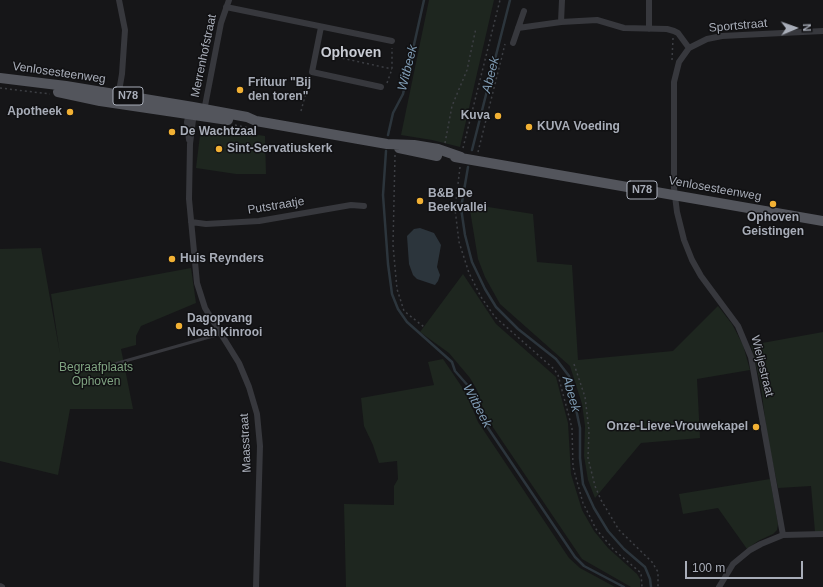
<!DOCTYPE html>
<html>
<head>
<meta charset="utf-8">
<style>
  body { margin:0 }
  #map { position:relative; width:823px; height:587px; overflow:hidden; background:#161618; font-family:Arial,sans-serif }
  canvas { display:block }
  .north { position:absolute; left:775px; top:8px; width:40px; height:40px; -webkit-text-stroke:3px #111113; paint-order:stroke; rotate:88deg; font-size:11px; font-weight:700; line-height:16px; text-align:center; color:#a8adb8 }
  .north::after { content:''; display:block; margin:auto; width:14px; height:18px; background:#a8adb8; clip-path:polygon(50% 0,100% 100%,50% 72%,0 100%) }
  .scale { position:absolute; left:685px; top:561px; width:118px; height:18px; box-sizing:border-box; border:2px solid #a8adb8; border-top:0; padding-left:5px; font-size:12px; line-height:14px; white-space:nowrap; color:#a8adb8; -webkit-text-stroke:3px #111113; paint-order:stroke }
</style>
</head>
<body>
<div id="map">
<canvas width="823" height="587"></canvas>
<div class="north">N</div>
<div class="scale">100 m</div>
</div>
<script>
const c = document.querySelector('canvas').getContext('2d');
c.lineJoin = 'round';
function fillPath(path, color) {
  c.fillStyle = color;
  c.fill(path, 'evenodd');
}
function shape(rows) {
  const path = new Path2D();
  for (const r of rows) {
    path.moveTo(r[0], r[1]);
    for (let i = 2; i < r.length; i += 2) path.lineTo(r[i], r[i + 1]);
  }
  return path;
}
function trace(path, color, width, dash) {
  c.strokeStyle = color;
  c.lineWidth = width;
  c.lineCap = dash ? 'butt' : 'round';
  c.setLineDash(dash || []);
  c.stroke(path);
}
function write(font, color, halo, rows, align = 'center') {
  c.font = font + ' Arial,sans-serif';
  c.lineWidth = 3;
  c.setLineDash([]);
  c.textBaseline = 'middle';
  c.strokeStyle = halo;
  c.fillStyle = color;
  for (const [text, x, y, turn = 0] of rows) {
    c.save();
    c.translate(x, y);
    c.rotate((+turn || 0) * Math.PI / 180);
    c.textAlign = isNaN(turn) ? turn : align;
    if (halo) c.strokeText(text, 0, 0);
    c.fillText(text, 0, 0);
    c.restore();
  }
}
fillPath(shape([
  [429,0,494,0,460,147,432,140,401,135],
  [201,127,265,136,266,174,236,174,196,168],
  [469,204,533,214,537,262,572,265,578,360,673,351,718,306,732,324,743,345,750,370,697,379,700,438,641,443,595,498,588,480,584,456,585,426,582,404,570,366,500,304,485,277,478,259],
  [41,248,60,354,51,294,191,268,196,303,141,326,136,336,136,345,121,349,133,409,70,409,58,475,0,461,0,249],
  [463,274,496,324,556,377,568,423,571,474,582,510,594,531,608,548,637,574,640,579,640,587,631,587,582,559,486,417,477,390,470,378,449,353,420,332],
  [823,332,823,532,815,532,811,486,778,488,767,435,761,386,751,345],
  [443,359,466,393,478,422,569,558,580,568,615,587,346,587,344,504,394,505,394,486,398,479,397,461,379,463,373,445,364,426,361,398,434,385,428,362],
  [770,479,778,524,777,530,773,534,758,541,747,549,718,508,683,514,679,494]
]), '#1e261f');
fillPath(shape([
  [420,228,434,233,441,245,437,267,440,275,438,281,435,285,417,279,413,275,409,264,407,236,414,229]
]), '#2c353c');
trace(shape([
  [388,135,393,113,403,94,424,0],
  [472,150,510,0],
  [386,151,383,195,388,264,392,294,398,309,407,322,452,362,455,371,470,388,482,419,575,557,584,566,624,587],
  [468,167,461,208,465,235,472,262,485,289,496,307,518,329,556,359,569,376,580,428,580,458,583,484,594,508,608,531,624,549,645,567,650,579,651,587]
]), '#2c353c', 2.5);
trace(shape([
  [323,54,392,69],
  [672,60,673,38],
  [387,83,392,69,392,48],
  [0,88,50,94],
  [301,111,310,78],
  [235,125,249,128],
  [445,143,452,106,467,70,476,28],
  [463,148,500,0],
  [478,152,505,44],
  [395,155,393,245,397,289,404,311,424,327],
  [460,167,455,209,459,242,469,273,481,297,495,317,554,369,558,375,572,428,573,467,583,503,596,529,614,550,641,573,642,587],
  [574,364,585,397,589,430,588,458,595,486,601,500,619,530,652,562,658,572,658,587]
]), '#3d3f44', 1.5, [2, 3]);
trace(shape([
  [97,369,220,334]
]), '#37383d', 3);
trace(shape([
  [649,0,649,29],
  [226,7,392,41],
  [561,22,562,0],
  [321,27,312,72,381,87],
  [518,28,561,22,597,20,624,28,667,29,674,31,678,33,689,48],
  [513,43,524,11],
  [118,97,122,74,125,30,119,0],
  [204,111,221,23,229,0],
  [194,112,190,144,189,199,197,283,205,308,239,363,249,387,257,414,260,446,256,587],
  [189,140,187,122,189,112],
  [191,222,206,224,259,221,351,205,364,206],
  [783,535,751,357,738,326,701,276,692,260,684,240,677,212,674,188,674,82,679,62,689,48,707,39,722,36,823,31],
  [0,586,2,587],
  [719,587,733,564,750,550,761,544,783,535,823,534]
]), '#37383d', 6);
trace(shape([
  [0,78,66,86,193,107,247,117,256,121,387,144,414,145,438,149,461,157],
  [58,92,100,101,228,120],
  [399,148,437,156],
  [455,157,823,221]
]), '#53555c', 10);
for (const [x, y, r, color] of [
  [240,90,4,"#f2b134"],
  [70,112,4,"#f2b134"],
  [498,116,4,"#f2b134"],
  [529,127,4,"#f2b134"],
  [172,132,4,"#f2b134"],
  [219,149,4,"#f2b134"],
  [420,201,4,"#f2b134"],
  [773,204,4,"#f2b134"],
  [172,259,4,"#f2b134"],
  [179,326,4,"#f2b134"],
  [756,427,4,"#f2b134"]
]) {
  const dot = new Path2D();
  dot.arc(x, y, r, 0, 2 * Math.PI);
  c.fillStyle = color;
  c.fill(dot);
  trace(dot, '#111113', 1.5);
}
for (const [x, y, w] of [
  [128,96,30],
  [642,190,30]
]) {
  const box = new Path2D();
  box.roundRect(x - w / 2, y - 9, w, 18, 3);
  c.fillStyle = '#111113';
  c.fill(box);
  trace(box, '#a8adb8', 1);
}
write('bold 11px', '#a8adb8', null, [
  ["N78",128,96],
  ["N78",642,190]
]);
write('12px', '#a8adb8', '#111113', [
  ["Sportstraat",738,26,-5],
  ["Merrenhofstraat",204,56,-78],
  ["Venlosesteenweg",59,73,8],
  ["Venlosesteenweg",715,189,10],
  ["Putstraatje",276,206,-9],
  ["Wieljestraat",762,366,76],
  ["Maasstraat",246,443,-93]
]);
write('bold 12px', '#a8adb8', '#111113', [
  ["Frituur \"Bij",248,83],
  ["den toren\"",248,97],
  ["Apotheek",62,112,"right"],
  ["Kuva",490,116,"right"],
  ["KUVA Voeding",537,127],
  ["De Wachtzaal",180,132],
  ["Sint-Servatiuskerk",227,149],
  ["B&B De",428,194],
  ["Beekvallei",428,208],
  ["Ophoven",773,218,"center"],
  ["Geistingen",773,232,"center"],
  ["Huis Reynders",180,259],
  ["Dagopvang",187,319],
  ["Noah Kinrooi",187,333],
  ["Onze-Lieve-Vrouwekapel",748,427,"right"]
], 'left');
write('12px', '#7fa381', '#111113', [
  ["Begraafplaats",96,368],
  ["Ophoven",96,382]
]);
write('italic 13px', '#7f9bb3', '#111113', [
  ["Witbeek",408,68,-76],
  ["Abeek",491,75,-76],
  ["Abeek",571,394,74],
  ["Witbeek",477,406,62]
]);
write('bold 14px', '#c9ccd4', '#111113', [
  ["Ophoven",351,53]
]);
</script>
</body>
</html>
